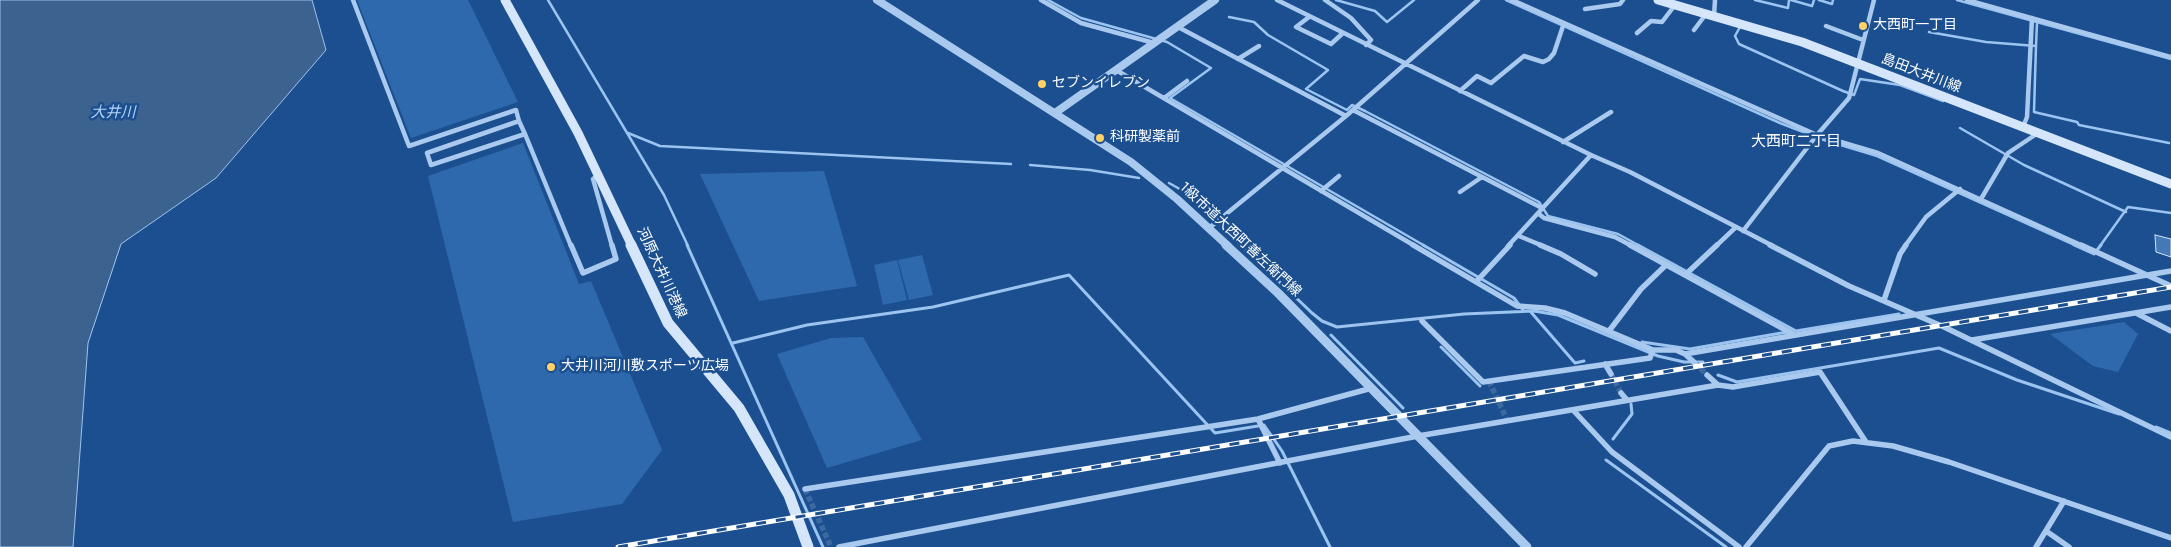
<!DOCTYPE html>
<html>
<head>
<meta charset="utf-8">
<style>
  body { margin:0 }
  canvas { display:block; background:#1b4f8f }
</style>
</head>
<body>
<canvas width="2171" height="547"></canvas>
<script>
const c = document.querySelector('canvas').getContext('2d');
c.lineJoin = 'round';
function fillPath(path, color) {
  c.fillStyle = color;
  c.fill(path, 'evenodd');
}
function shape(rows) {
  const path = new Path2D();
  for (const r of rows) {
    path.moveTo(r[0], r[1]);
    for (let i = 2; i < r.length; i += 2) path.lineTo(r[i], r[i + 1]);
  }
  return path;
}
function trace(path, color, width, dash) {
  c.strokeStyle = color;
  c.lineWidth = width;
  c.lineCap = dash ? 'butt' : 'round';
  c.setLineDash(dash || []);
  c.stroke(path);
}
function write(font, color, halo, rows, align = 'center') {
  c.font = font + ' Jost,"Noto Sans JP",sans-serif';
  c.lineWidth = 5;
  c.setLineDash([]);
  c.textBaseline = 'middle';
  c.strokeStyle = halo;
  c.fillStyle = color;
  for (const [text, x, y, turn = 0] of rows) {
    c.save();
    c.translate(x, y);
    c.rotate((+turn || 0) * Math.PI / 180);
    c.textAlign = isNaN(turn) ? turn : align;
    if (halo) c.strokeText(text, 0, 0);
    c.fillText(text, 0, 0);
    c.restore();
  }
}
fillPath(shape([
  [357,0,468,0,518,102,411,138],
  [523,143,579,284,591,281,662,450,622,504,513,522,428,176],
  [824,171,857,286,759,301,700,174],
  [922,255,933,295,909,300,898,260],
  [897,260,907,300,883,305,874,265],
  [2124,322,2138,334,2118,372,2093,366,2050,334],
  [863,337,922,440,827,468,777,354,831,338]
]), '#2e69ad');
const water = shape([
  [0,0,312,0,326,50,216,178,121,244,88,343,73,547,0,547,0,0]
]);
fillPath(water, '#3c6290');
trace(water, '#9cc4f0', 1);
trace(shape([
  [548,0,664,195,688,246],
  [1048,0,1081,18,1167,42,1211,68,1170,98,1425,246],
  [1336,0,1375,11,1387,22,1414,0],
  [1506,0,1780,123,1824,140,1877,156,2077,246],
  [1755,0,1788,8,1789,0],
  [1791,0,1812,6,1814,0],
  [1819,0,1832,4,1833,0],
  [1957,0,2171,59],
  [1229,17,1254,22,1268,35,1328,70,1306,89,1347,110,1352,105,1365,111,1539,202,1548,216,1618,234,1640,246],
  [1740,27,1735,36,1739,44,1843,91,1854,95,1860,79,1900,85,1943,101],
  [1929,32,1986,42,2036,46,2037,23],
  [2036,46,2034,112,2077,122,2079,125,2169,143],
  [1960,128,2024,165,2126,212],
  [628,133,660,146,1011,164],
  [1030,165,1090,170,1139,178],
  [1169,183,1185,192,1210,216],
  [1221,226,1242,246],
  [2100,246,2128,207,2171,213]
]), '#9cc4f0', 2.5);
trace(shape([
  [687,245,823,547],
  [1241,245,1312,313,1322,321,1337,327,1464,314,1534,311,1558,315,1658,356,1684,362,1703,362],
  [1423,245,1514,298,1523,310],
  [1638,245,1796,331],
  [2074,245,2094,254,2101,245],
  [1530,311,1575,363,1584,361],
  [1796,331,1899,314],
  [1331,335,1403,408],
  [1642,342,1690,349,1787,332],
  [733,343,807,325,933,307,1069,275,1215,433,1264,425,1282,451,1330,547],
  [1441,347,1480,386],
  [1718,375,1737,382,1939,348,2017,380,2119,414],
  [2156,427,2171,433],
  [1613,439,1632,414,1631,404],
  [1606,460,1726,547]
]), '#9cc4f0', 3);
const building = shape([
  [2155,235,2171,239,2171,257,2156,252,2155,235]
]);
fillPath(building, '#4478b7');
trace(building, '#cfe3fa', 1);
trace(shape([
  [1695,363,1707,375],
  [1611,374,1621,393],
  [1489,381,1508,422],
  [805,489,831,547]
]), '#3d69a0', 5.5, [5.5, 2.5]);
trace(shape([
  [353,0,409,146,516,110,519,121],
  [1041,0,1081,23,1154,43],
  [1277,0,1591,155,1630,172,1773,246],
  [1325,0,1351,18,1371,40,1366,45],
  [1512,0,1817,135,1878,153,2083,246],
  [1967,0,2171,57],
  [1585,9,1620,4,1623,0],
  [1714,16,1715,0],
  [1309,17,1296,27,1331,44,1343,33],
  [1826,26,1863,40],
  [1178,27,1346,116],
  [1694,30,1706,14],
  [1637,33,1651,21,1662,22,1675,5],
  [1238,59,1259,46],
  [1116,70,1415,246],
  [1460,91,1477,76,1491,83,1524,56,1543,62,1549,59,1554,53,1564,23],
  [1164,98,1187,81],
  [1353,110,1542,208],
  [519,121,525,134,431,165,427,153,519,121],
  [2023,127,2027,117,2032,18],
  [525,134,571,246],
  [1563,142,1611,112],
  [598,175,593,179,612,246],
  [1321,191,1339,176],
  [1460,192,1482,177],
  [1981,199,2008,153,2038,133],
  [1539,214,1544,218,1615,237,1632,246],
  [1209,228,1346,116,1478,0],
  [1743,231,1817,135,1849,98,1874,0],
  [1519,236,1543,246],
  [1508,246,1591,155],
  [1716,246,1735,228],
  [1905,246,1926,217,1960,189]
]), '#a9c9ee', 4.5);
trace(shape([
  [571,245,583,273,616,259,612,245],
  [1413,245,1476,282,1510,245],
  [1540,245,1561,254,1595,274],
  [1630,245,1793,334],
  [1770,245,1849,286,1944,327,2171,437],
  [2081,245,2171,286],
  [1685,275,1717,245],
  [1476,282,1517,306,1545,308,1565,313,1653,350,1676,350,1685,354,1695,363],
  [1884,300,1900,254,1906,245],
  [2136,313,2171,331],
  [1422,321,1483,382,1650,358,1653,350],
  [1609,331,1641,289,1666,265],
  [1972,340,2171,307],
  [1685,354,2171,271],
  [1605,364,1611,374],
  [1707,375,1718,385],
  [1621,393,1627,400],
  [1573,410,1612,452,1739,547],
  [1258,419,1280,463],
  [805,489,1258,419,1372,388],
  [2046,531,2069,547],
  [839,547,1418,436,1718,385,1733,387,1820,372,1866,442],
  [1746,547,1829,446,1853,441,1893,446,1949,462,2171,538],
  [2036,547,2064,501]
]), '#a9c9ee', 5.5);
trace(shape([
  [877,0,1131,162,1177,199,1228,246],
  [1055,113,1215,0]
]), '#a9c9ee', 8);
trace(shape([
  [1226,245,1278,293,1527,547]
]), '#a9c9ee', 9);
trace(shape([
  [505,0,578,133,632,246],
  [1658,0,1802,42,2171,184]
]), '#d6e6fa', 9);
trace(shape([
  [631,245,668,323,739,408,789,495,808,547]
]), '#d6e6fa', 11);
const rail = shape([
  [618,547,2171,287]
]);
trace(rail, '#fff', 5);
trace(rail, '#1b4f8f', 3, [10]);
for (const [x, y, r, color] of [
  [1863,26,5,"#ffd166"],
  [1042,84,5,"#ffd166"],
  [1100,138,5,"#ffd166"],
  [551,367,5,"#ffd166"]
]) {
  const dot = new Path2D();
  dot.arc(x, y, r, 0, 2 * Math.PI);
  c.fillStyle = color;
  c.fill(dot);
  trace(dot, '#1b4f8f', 2);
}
write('14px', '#fff', '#1b4f8f', [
  ["大西町一丁目",1873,26],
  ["セブンイレブン",1052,84],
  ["科研製薬前",1110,138],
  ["大井川河川敷スポーツ広場",561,367]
], 'left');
write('14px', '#fff', '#1b4f8f', [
  ["島田大井川線",1921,74,21],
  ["1級市道大西町善左衛門線",1240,240,43],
  ["河原大井川港線",661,273,65]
]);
write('italic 15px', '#b5d3f5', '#1b4f8f', [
  ["大井川",113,113]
]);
write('15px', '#fff', '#1b4f8f', [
  ["大西町二丁目",1796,142]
]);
</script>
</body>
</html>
